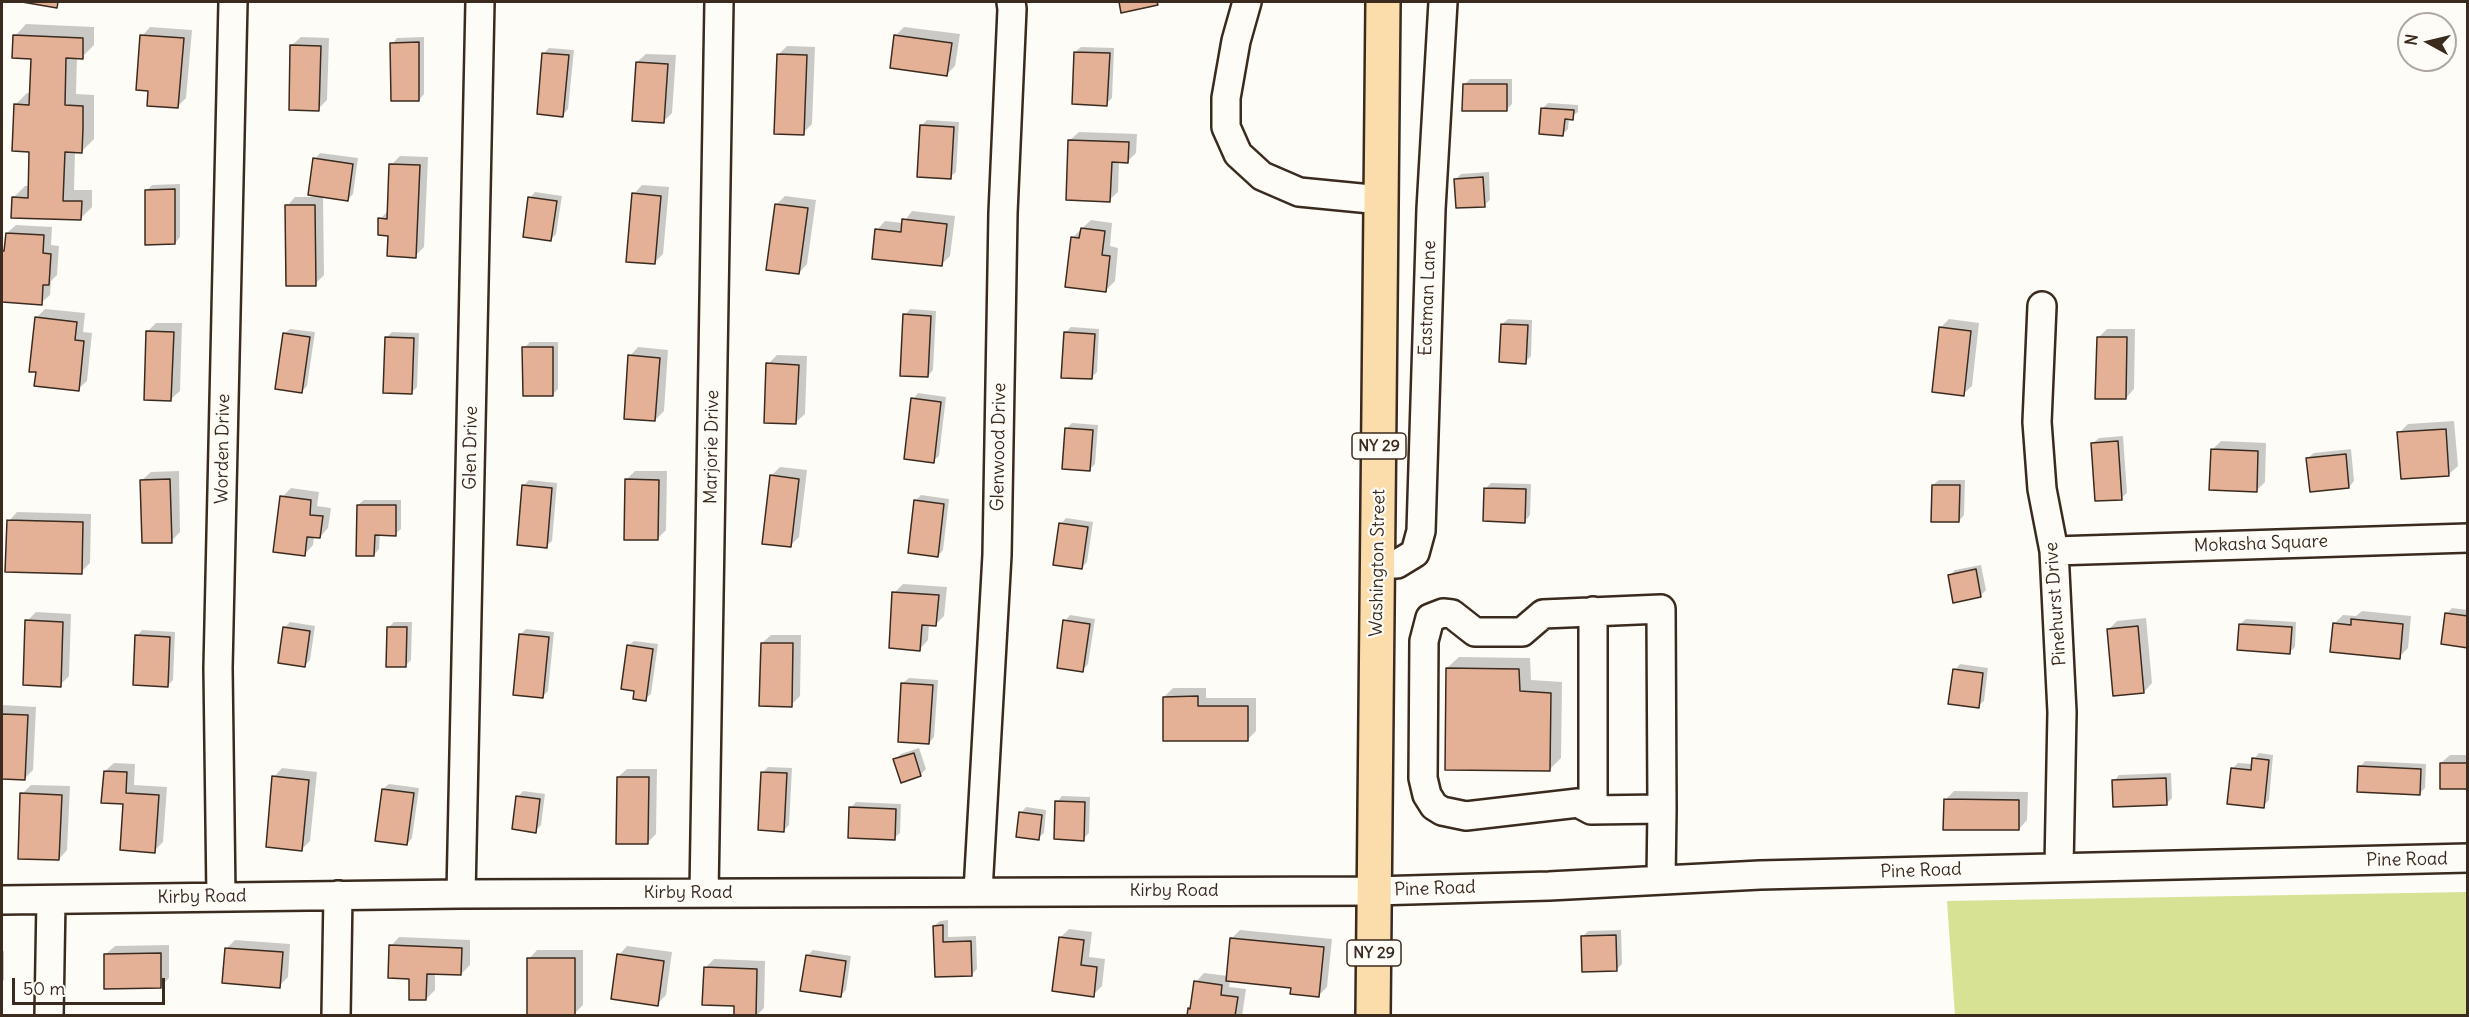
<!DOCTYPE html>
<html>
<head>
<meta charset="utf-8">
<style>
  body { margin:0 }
  #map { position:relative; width:2469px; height:1017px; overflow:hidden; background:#fdfcf7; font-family:Delius,sans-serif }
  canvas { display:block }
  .frame { position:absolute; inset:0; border:3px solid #3b2a1e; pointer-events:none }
  .north { position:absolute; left:2397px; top:12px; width:60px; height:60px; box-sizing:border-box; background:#fdfcf7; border:2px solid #afa8a0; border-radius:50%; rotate:278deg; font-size:16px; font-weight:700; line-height:24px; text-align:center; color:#3b2a1e }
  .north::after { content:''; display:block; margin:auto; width:21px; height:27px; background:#3b2a1e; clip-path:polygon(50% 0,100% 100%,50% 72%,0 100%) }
  .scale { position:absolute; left:12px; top:978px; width:153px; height:27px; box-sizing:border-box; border:3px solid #3b2a1e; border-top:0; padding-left:8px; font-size:18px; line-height:21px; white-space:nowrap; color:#3b2a1e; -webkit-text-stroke:4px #fdfcf7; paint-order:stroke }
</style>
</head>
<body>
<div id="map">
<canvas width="2469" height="1017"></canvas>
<div class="frame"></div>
<div class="north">N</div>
<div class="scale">50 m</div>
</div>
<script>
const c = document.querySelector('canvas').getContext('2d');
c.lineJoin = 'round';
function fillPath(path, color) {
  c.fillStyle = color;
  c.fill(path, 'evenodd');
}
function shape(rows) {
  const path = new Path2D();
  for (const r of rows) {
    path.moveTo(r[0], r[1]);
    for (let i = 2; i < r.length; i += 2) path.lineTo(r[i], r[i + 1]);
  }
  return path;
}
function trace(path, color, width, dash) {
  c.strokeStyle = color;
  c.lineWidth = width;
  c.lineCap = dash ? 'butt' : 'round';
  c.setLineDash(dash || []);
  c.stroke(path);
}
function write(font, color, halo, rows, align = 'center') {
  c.font = font + ' Delius,sans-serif';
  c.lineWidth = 4.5;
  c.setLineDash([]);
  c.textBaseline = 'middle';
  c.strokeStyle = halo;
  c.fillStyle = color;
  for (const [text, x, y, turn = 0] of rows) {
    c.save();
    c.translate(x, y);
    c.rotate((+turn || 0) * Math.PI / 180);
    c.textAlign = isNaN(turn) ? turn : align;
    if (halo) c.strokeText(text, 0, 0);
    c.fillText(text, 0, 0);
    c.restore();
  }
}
fillPath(shape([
  [2467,892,2467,1015,1955,1015,1947,901]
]), '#d7e295');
fillPath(shape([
  [1120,2,1159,2,1122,11],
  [26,24,94,27,94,45,82,57,77,57,76,94,94,95,94,139,82,151,75,151,74,190,92,190,92,207,80,219,13,198,25,186,29,186,31,151,15,105,27,93,31,94,32,57,15,36],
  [150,27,192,30,186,98,177,107,150,89,142,36],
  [904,27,960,34,955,66,946,75,896,35],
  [301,37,329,38,327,100,318,109,292,45],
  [424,37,424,94,419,100,392,44,397,38],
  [787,46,815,47,812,124,803,133,778,55],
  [1081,47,1114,48,1112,98,1106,104,1075,52],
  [549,48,574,50,568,109,563,115,544,53],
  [646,54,676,55,672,113,664,121,637,62],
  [1470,79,1512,79,1512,104,1506,110,1464,85],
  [1548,103,1578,105,1578,112,1569,118,1568,129,1563,134,1543,108],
  [927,120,959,122,956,172,950,177,922,125],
  [1079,132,1137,134,1136,153,1128,161,1119,161,1118,192,1109,200,1070,140],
  [320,153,358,158,353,194,348,199,323,196,324,275,315,284,287,206,295,197,317,197,315,159],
  [400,156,428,157,424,247,415,256,380,219,389,210,391,165],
  [1489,172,1490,200,1484,205,1456,179,1461,174],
  [180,184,180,237,175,243,147,190,152,185],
  [642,185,669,187,663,254,654,263,634,194],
  [535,192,562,196,556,234,551,239,530,198],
  [785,196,816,200,807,264,799,273,776,205],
  [912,211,955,216,950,256,941,265,877,230,885,221,903,223],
  [1091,220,1112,223,1110,246,1118,248,1115,281,1106,290,1072,238],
  [16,225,52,227,51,245,59,246,57,275,51,281,50,295,41,303,2,301,2,252,6,248,7,233],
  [45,309,85,313,83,332,92,333,87,381,78,389,37,371,36,318],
  [910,309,936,311,933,370,928,376,905,315],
  [1508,319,1532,320,1531,356,1525,362,1502,324],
  [1949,319,1979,323,1972,386,1963,394,1940,328],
  [156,323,182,323,180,391,171,399,148,331],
  [1071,327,1099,329,1097,372,1091,378,1065,333],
  [290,329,315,332,307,386,302,391,284,334],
  [2107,329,2135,329,2134,389,2126,398,2098,338],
  [392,332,419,333,417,387,412,392,386,338],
  [530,342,558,342,558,389,553,394,524,348],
  [638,347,668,350,664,411,655,420,630,356],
  [777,355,807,356,805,414,796,422,768,364],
  [918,393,946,397,939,456,933,461,913,399],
  [2454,421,2458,466,2449,474,2399,433,2408,424],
  [1072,423,1098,425,1095,464,1089,470,1067,428],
  [2123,436,2127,493,2121,498,2093,443,2099,438],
  [2221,441,2266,443,2265,482,2256,491,2212,450],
  [2351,449,2354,481,2349,487,2308,458,2314,453],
  [780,467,807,470,799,537,790,546,771,476],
  [179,471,180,532,171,541,142,480,151,472],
  [635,471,667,471,666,530,657,539,626,480],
  [529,480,557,483,552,541,546,546,523,486],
  [1939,480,1965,480,1964,515,1959,521,1933,485],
  [1491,483,1531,484,1530,515,1525,521,1486,488],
  [291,488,319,492,317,506,331,508,328,528,320,537,314,536,313,545,305,554,282,497],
  [921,495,949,499,943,550,938,556,915,501],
  [364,500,401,500,401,529,395,534,380,534,379,549,374,555,358,505],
  [17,512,91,514,90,563,81,572,9,521],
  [1066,518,1093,522,1087,562,1081,568,1061,524],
  [1981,565,1986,590,1980,596,1949,576,1955,570],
  [903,584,947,587,944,616,936,624,929,624,928,640,920,649,894,593],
  [2452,608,2468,610,2468,646,2446,614],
  [2362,611,2411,616,2408,648,2399,657,2334,624,2343,615,2356,616],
  [36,612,71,614,69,676,60,685,27,621],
  [1070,615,1095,619,1088,664,1082,670,1065,621],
  [2146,618,2152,683,2144,692,2108,630,2117,621],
  [2246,619,2296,622,2295,647,2289,653,2240,624],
  [290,622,315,626,310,660,305,665,284,628],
  [394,622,412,622,411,660,405,666,388,628],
  [526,629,554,632,548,691,543,696,520,635],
  [142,630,175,632,173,680,168,685,137,636],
  [771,635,801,635,800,696,791,705,762,643],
  [634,641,658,644,651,694,645,699,628,646],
  [1459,657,1530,658,1531,680,1562,682,1561,758,1549,770,1447,668],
  [1960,664,1988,668,1984,701,1978,706,1955,670],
  [909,678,938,680,934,737,929,743,903,683],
  [1173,688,1206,688,1206,698,1256,698,1256,731,1247,740,1164,697],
  [2,705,36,707,33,770,24,779,2,778],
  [919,748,926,769,920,775,895,760,901,754],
  [2259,753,2273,755,2269,800,2263,806,2232,769,2238,763,2253,764,2254,759],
  [2450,755,2468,755,2468,788,2441,763],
  [2365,761,2426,764,2425,788,2420,793,2360,767],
  [114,763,135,764,134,785,167,787,163,842,154,851,105,771],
  [768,767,792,768,789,825,784,830,762,773],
  [282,768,317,772,310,841,302,849,274,777],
  [627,769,657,769,656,834,647,843,618,777],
  [2171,773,2172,798,2167,803,2114,781,2119,775],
  [389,784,419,788,412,838,407,844,383,789],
  [31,785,70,786,67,850,59,859,22,794],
  [523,791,545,794,541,825,535,831,518,797],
  [1954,791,2028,792,2027,820,2019,829,1945,800],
  [1062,796,1090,797,1089,833,1083,839,1057,802],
  [856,802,901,804,900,833,894,838,851,808],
  [1026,807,1046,810,1044,833,1038,838,1021,813],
  [948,920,948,937,976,936,977,969,972,974,937,976,934,926,940,921],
  [1069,929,1092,932,1089,957,1105,959,1102,986,1093,995,1060,938],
  [1240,930,1332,939,1327,987,1318,996,1293,986,1230,980,1229,987,1246,989,1242,1016,1189,1016,1196,982,1204,973,1228,976,1232,938],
  [1621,930,1622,964,1617,969,1583,936,1588,931],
  [399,937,470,940,470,965,461,974,435,972,435,990,426,999,391,946],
  [235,940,290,944,288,977,279,986,226,949],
  [169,945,169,978,160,987,106,954,115,946],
  [627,946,672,952,666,995,657,1004,619,955],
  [537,950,583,950,583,1005,575,1013,570,1013,570,1016,529,1016,529,959],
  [813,950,851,956,846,990,840,996,807,956],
  [2,951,4,951,4,980,2,982],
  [714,959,765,961,764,1008,756,1016,736,1016,736,1004,705,968]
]), '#0003');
const building = shape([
  [22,2,58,2,57,8,22,2],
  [1119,2,1157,2,1158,5,1121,13,1119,2],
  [13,35,83,38,83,59,66,58,65,105,83,106,83,128,82,153,65,152,63,201,82,201,81,220,11,218,12,197,28,198,29,152,12,151,14,104,29,105,31,59,12,58,13,35],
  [140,35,184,38,178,108,147,106,148,91,136,90,140,35],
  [894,35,952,43,947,76,890,68,894,35],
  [419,42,419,101,391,101,390,43,419,42],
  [290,45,321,46,319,111,289,110,290,45],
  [1074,52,1110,53,1107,106,1072,104,1074,52],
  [542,53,569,55,563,117,537,114,542,53],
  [777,54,807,55,804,135,774,134,777,54],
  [636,62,668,64,664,123,632,121,636,62],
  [1463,84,1507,84,1507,111,1462,111,1463,84],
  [1541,108,1574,110,1573,120,1565,119,1563,136,1539,134,1541,108],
  [920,125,954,127,951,179,917,177,920,125],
  [1068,140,1129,142,1128,163,1112,162,1110,202,1066,200,1068,140],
  [313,158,353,164,348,201,308,195,313,158],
  [389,164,420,165,416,258,387,256,388,236,378,235,378,218,387,219,389,164],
  [1483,177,1485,207,1456,208,1454,179,1483,177],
  [175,189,175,244,145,245,145,190,175,189],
  [632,193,661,196,655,264,626,262,632,193],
  [528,197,557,201,551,241,523,237,528,197],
  [775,204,808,208,799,274,766,270,775,204],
  [285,205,315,205,316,286,286,286,285,205],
  [902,219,947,224,942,266,872,259,875,229,901,232,902,219],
  [1081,228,1105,231,1102,255,1110,256,1106,292,1065,287,1071,237,1079,238,1081,228],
  [6,233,44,235,43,253,51,254,49,285,43,285,42,305,2,302,2,251,4,251,6,233],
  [903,314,931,316,928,377,900,376,903,314],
  [35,317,77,322,75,340,84,341,79,391,34,386,36,372,29,372,35,317],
  [1501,324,1528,325,1526,364,1499,362,1501,324],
  [1939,327,1971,331,1964,396,1932,392,1939,327],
  [146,331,174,332,171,401,144,400,146,331],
  [1064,332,1095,334,1092,379,1061,378,1064,332],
  [283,333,310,337,302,393,275,389,283,333],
  [385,337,414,338,412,394,383,393,385,337],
  [2097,337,2127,337,2126,399,2095,399,2097,337],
  [522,347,553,347,553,396,523,396,522,347],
  [628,355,660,358,655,421,624,419,628,355],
  [766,363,799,365,796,424,764,423,766,363],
  [911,398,941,402,934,463,904,459,911,398],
  [1065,428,1093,430,1090,471,1062,469,1065,428],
  [2446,429,2449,476,2401,479,2397,432,2446,429],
  [2118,441,2122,500,2095,501,2091,443,2118,441],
  [2211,449,2258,451,2257,492,2209,490,2211,449],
  [2346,454,2349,488,2310,492,2306,458,2346,454],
  [770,475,799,479,791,547,762,544,770,475],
  [170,479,172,543,142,543,140,480,170,479],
  [625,479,659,480,658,540,624,540,625,479],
  [522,485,552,488,547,548,517,545,522,485],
  [1932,485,1960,485,1959,522,1931,522,1932,485],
  [1484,488,1526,489,1525,523,1483,521,1484,488],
  [280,496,311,500,310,515,323,516,320,538,307,537,305,556,273,552,280,496],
  [914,500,944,504,938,557,908,553,914,500],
  [357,505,396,505,396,536,375,535,374,556,356,556,357,505],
  [7,520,83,522,82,574,5,572,7,520],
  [1059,523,1088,527,1082,569,1053,565,1059,523],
  [1976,569,1981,597,1953,603,1948,575,1976,569],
  [892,592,939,595,936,626,922,625,920,651,889,648,892,592],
  [2445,613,2468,616,2468,648,2441,644,2445,613],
  [2351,619,2403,624,2400,659,2330,652,2333,623,2351,625,2351,619],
  [25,620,63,622,61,687,23,685,25,620],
  [1063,620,1090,624,1083,672,1057,668,1063,620],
  [2239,624,2292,627,2290,654,2237,650,2239,624],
  [2138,626,2144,693,2113,696,2107,629,2138,626],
  [283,627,310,631,305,667,278,663,283,627],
  [387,627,407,627,406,667,386,667,387,627],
  [519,634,549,637,543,698,513,695,519,634],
  [135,635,170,637,168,687,133,685,135,635],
  [761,643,793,643,792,707,759,706,761,643],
  [627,645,653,649,646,701,633,699,634,691,621,689,627,645],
  [1446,668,1519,669,1520,691,1551,693,1550,771,1445,770,1446,668],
  [1953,669,1983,673,1979,708,1948,704,1953,669],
  [901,683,933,685,929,744,898,742,901,683],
  [1198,696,1198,706,1248,706,1248,741,1163,741,1163,697,1198,696],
  [2,714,28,715,25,780,2,779,2,714],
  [914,753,921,776,901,783,893,759,914,753],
  [2252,758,2269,760,2264,808,2227,804,2231,768,2251,770,2252,758],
  [2440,763,2468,763,2468,789,2440,789,2440,763],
  [2358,766,2421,769,2420,795,2357,792,2358,766],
  [104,771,127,772,126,793,159,795,155,853,120,850,123,804,101,803,104,771],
  [761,772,787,773,784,832,758,830,761,772],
  [272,776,309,780,302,851,266,847,272,776],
  [617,777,649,777,648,844,616,844,617,777],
  [2166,778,2167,805,2113,807,2112,780,2166,778],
  [382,789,414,793,407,845,375,841,382,789],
  [20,793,62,795,59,860,18,859,20,793],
  [516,796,540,799,536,833,512,829,516,796],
  [1944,799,2019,800,2019,830,1943,830,1944,799],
  [1055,801,1085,802,1084,841,1054,839,1055,801],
  [849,807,896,809,895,840,848,838,849,807],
  [1019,812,1042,815,1039,840,1016,837,1019,812],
  [943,925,943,942,971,941,972,976,935,977,933,926,943,925],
  [1616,935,1617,971,1582,972,1581,936,1616,935],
  [1059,937,1084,940,1081,965,1097,967,1094,997,1052,991,1059,937],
  [1230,938,1324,947,1319,997,1290,994,1291,988,1226,981,1230,938],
  [389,945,462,948,461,975,427,974,426,1000,409,1000,409,979,388,978,389,945],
  [225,948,283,952,280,988,222,983,225,948],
  [161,953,161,988,104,989,104,954,161,953],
  [617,954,664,961,658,1006,611,999,617,954],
  [806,955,846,961,841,997,800,991,806,955],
  [527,958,575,958,575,1015,527,1016,527,958],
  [704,967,757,969,756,1016,734,1016,734,1006,702,1005,704,967],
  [1194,981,1222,985,1221,995,1238,997,1235,1016,1187,1016,1188,1008,1190,1009,1194,981]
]);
fillPath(building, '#e4b196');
trace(building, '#3b2a1e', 1.5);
const minor = shape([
  [1247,2,1236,41,1226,98,1226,127,1238,154,1262,176,1299,192,1381,200],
  [2042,306,2037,422,2042,489,2054,551,2062,712,2059,867],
  [2054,551,2468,538],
  [1378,564,1397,564,1415,553,1421,531,1431,209,1443,2],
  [1593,611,1593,810],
  [1661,880,1662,809,1661,609,1543,614,1522,632,1475,632,1452,614,1443,613,1430,618,1424,641,1423,778,1427,795,1434,806,1442,811,1466,816,1578,803,1591,810,1662,809],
  [978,891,997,555,1003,213,1012,9,1011,2],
  [704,893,719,2],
  [461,894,480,2],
  [221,897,218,668,233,2],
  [2,900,461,894,1374,891,1549,886,1760,875,2468,858],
  [49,1016,51,900],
  [336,1016,338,895]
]);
const highway = shape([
  [1373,1016,1383,2]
]);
trace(minor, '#3b2a1e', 32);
trace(highway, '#3b2a1e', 38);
trace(minor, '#fdfcf7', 27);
trace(highway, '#fbddab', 33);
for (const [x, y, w] of [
  [1379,446,54],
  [1374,953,54]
]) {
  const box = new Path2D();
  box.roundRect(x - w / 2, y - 13, w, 26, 4.5);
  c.fillStyle = '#fdfcf7';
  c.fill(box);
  trace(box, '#3b2a1e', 1.5);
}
write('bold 16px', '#3b2a1e', null, [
  ["NY 29",1379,446],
  ["NY 29",1374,953]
]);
write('18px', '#3b2a1e', '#fdfcf7', [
  ["Eastman Lane",1428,298,-88],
  ["Marjorie Drive",712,447,-89],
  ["Glenwood Drive",999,447,-89],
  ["Glen Drive",471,448,-89],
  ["Worden Drive",223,449,-89],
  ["Mokasha Square",2261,544,-2],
  ["Washington Street",1378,563,-89],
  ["Pinehurst Drive",2056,604,-94],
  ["Pine Road",2407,860,-1],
  ["Pine Road",1921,871,-2],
  ["Pine Road",1435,889,-2],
  ["Kirby Road",1174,891],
  ["Kirby Road",688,893],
  ["Kirby Road",202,897,-1]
]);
</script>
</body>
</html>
